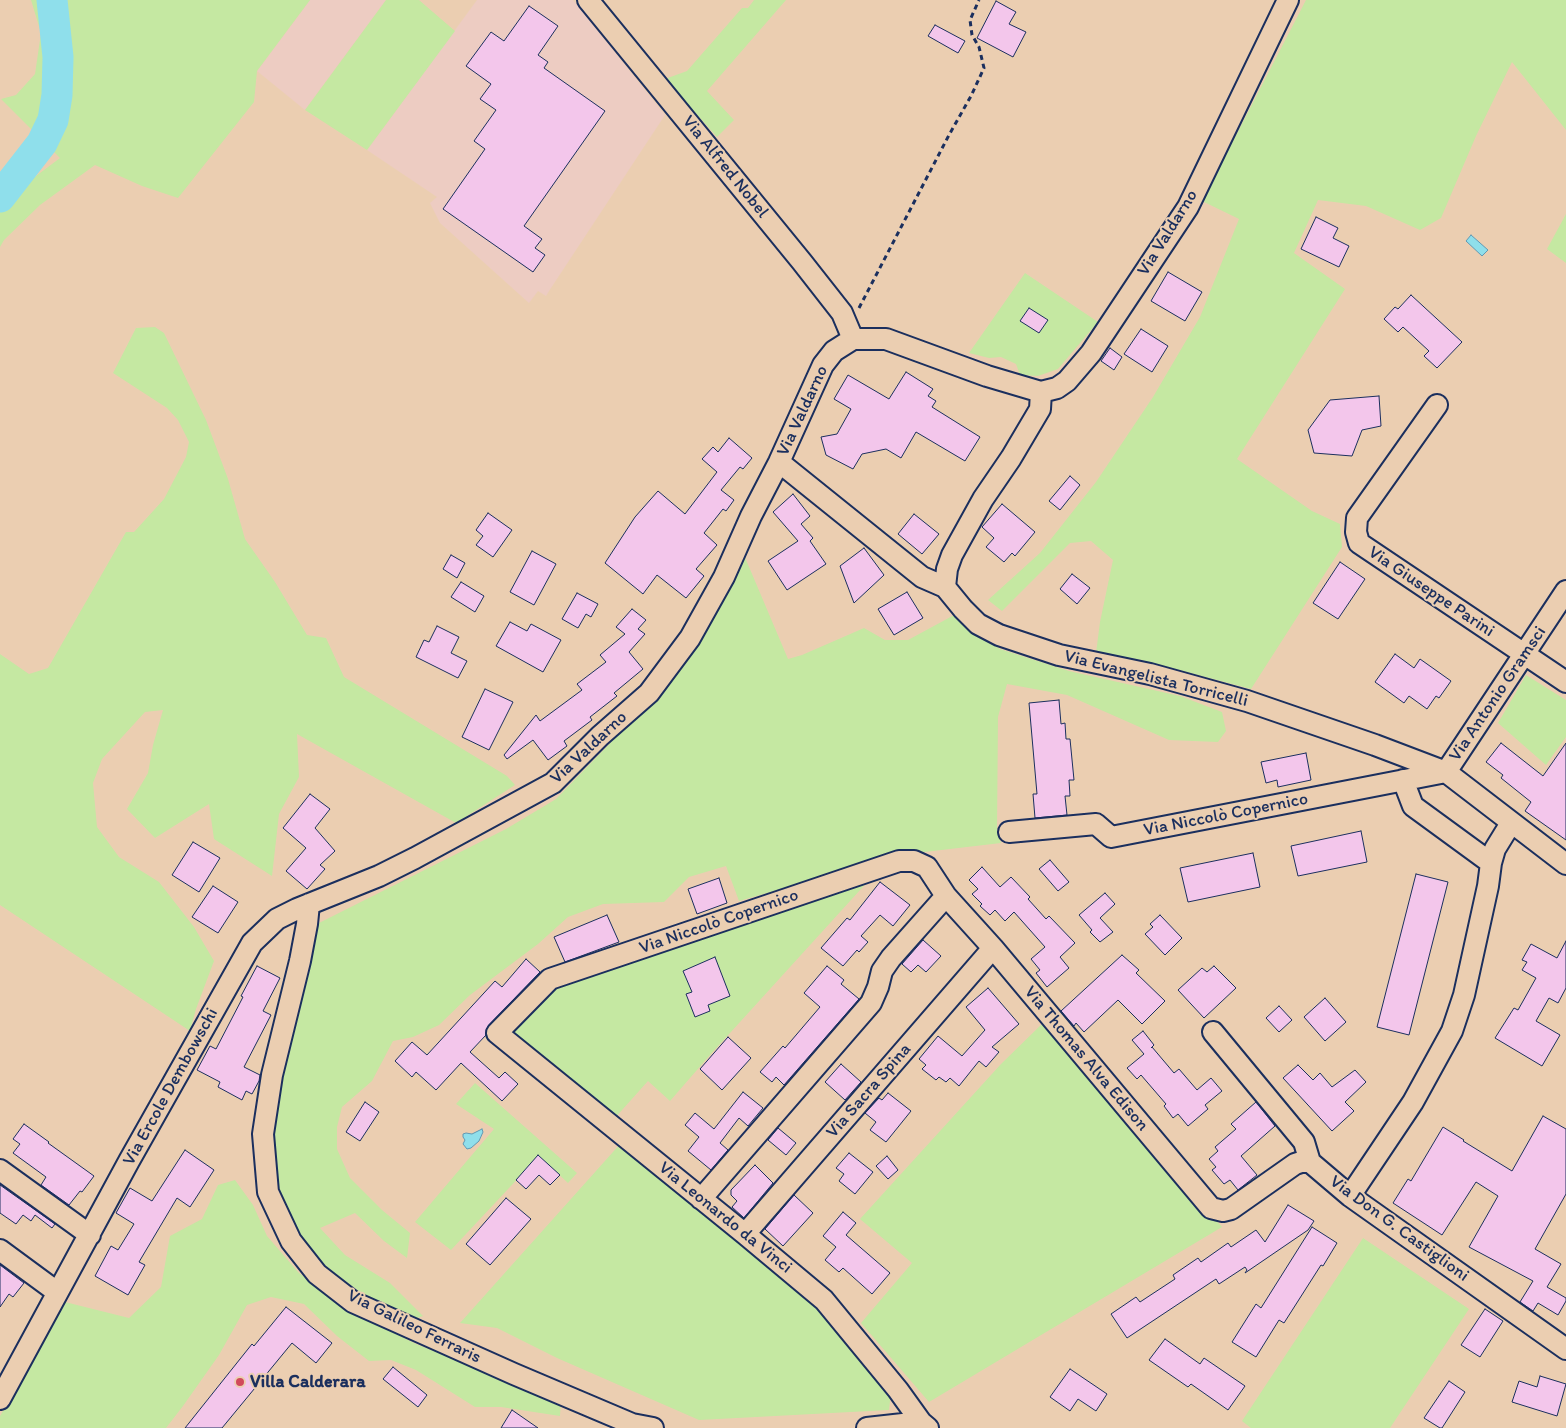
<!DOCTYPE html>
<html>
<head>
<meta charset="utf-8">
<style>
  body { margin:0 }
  canvas { display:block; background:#ebceb1 }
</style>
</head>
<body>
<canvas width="1566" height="1428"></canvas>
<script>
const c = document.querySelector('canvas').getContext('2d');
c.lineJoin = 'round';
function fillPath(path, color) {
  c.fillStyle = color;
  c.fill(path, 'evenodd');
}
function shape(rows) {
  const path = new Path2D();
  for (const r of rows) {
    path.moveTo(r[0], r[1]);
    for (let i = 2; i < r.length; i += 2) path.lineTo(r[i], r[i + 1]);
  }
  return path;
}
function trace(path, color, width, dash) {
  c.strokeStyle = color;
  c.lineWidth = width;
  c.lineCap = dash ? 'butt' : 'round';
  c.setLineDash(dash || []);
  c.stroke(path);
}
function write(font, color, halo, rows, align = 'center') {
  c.font = font + ' Itim,sans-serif';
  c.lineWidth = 4;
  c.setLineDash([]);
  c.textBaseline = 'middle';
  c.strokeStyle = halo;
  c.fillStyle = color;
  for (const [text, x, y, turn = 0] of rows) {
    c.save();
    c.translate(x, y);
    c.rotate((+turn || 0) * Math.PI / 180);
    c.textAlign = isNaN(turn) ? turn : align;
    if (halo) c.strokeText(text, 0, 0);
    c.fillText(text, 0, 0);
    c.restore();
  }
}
fillPath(shape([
  [310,0,386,0,305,110,257,71],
  [477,0,573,0,665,115,549,291,546,296,538,291,529,303,440,223,430,203,437,197,367,150]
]), '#edccc2');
fillPath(shape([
  [31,0,310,0,257,71,254,102,178,198,142,186,95,165,40,205,4,240,0,247,0,190,24,185,60,158,1,99,16,95,35,74,41,33],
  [386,0,419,0,455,31,367,150,305,110],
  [754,0,786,0,707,91,734,120,717,137,665,79,687,71,742,8,748,8],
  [1306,0,1566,0,1566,130,1512,62,1476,136,1441,218,1420,230,1366,206,1318,200,1294,253,1345,289,1237,459,1312,511,1340,524,1342,547,1251,689,1137,659,1110,657,1096,653,1100,622,1113,560,1091,541,1070,543,1002,611,988,600,1040,553,1096,482,1153,397,1200,317,1239,219,1202,201],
  [1566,214,1566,263,1547,249],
  [1025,273,1098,322,1058,369,1038,376,1020,375,1016,364,1001,357,989,358,969,353],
  [155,327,164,333,206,420,228,479,245,539,275,582,307,635,326,638,344,677,507,776,515,785,456,823,297,734,299,777,279,814,272,876,214,839,209,804,155,838,127,809,148,773,153,745,163,710,145,712,102,759,93,783,97,827,119,857,159,882,194,927,214,961,196,1009,190,1031,0,905,0,654,29,674,48,668,126,532,134,532,164,499,186,457,189,442,178,420,167,408,113,373,136,328],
  [744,555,788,659,802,655,864,628,885,640,908,640,956,614,1000,649,1069,671,1180,696,1222,712,1226,731,1218,742,1169,740,1067,695,1007,684,998,717,997,831,1001,843,882,857,799,884,739,901,726,866,689,877,664,902,603,904,568,917,538,944,470,995,439,1025,413,1037,393,1041,372,1081,342,1107,337,1127,337,1149,350,1178,382,1210,410,1233,407,1258,384,1241,355,1213,320,1228,345,1255,390,1283,423,1316,409,1321,376,1304,328,1268,292,1230,276,1194,271,1154,275,1103,307,962,319,923,506,829,556,799,618,735,652,703,686,663],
  [1526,675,1566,700,1566,737,1546,765,1498,723],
  [871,878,710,1055,670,1101,648,1081,614,1119,511,1035,553,985],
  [1045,1021,1222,1227,929,1402,861,1323,912,1263,860,1219,1001,1064],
  [475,1083,577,1173,568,1183,539,1156,451,1250,415,1222,494,1129,456,1104],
  [621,1143,801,1287,891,1392,889,1410,699,1420,557,1358,497,1328,460,1323],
  [235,1180,253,1205,267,1236,299,1273,348,1309,416,1344,561,1401,560,1416,501,1407,475,1407,416,1370,391,1360,369,1361,337,1336,304,1304,271,1297,247,1305,219,1355,183,1406,166,1428,0,1428,0,1416,65,1302,129,1318,161,1287,170,1236,202,1219,218,1185],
  [1363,1238,1469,1309,1390,1428,1251,1428,1242,1421]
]), '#c5e8a2');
const water = shape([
  [1471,235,1488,250,1482,256,1466,241,1471,235],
  [482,1129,483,1132,479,1141,471,1148,467,1149,463,1144,465,1140,463,1137,463,1134,466,1133,472,1134,482,1129]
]);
fillPath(water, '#8fdfeb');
trace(water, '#6199b3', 1);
trace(shape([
  [0,197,42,143,53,120,57,95,58,57,52,0]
]), '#8fdfeb', 31);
const building = shape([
  [996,1,1016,12,1009,24,1026,32,1013,57,977,38,996,1],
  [529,6,558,26,538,55,548,62,544,68,605,111,524,226,542,239,535,248,545,255,533,272,443,209,485,149,474,141,496,110,480,99,491,84,466,66,491,32,504,41,529,6],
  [935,25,965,41,958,53,928,36,935,25],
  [1316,217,1338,228,1333,238,1349,246,1339,267,1301,249,1316,217],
  [1168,272,1202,292,1185,321,1151,301,1168,272],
  [1411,295,1462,342,1437,368,1424,356,1429,351,1403,327,1398,332,1384,319,1395,307,1398,309,1411,295],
  [1029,308,1048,320,1039,333,1020,321,1029,308],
  [1141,329,1168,346,1152,372,1124,354,1141,329],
  [1110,348,1122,357,1114,370,1101,361,1110,348],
  [906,372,933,389,928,396,936,401,932,407,980,437,965,461,916,432,901,458,886,449,862,454,853,469,826,455,821,437,837,434,851,409,834,399,848,375,889,399,906,372],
  [1379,396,1381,426,1362,430,1352,456,1314,453,1308,430,1330,400,1379,396],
  [729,438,752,458,743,469,740,467,721,490,734,500,726,511,723,509,704,533,717,545,696,569,704,576,686,598,657,575,643,594,605,563,635,517,658,491,685,514,717,472,702,459,713,447,718,452,729,438],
  [1070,476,1080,485,1060,510,1049,501,1070,476],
  [793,494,810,516,801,524,813,538,810,541,826,564,787,590,768,561,798,541,773,512,793,494],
  [1002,504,1035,532,1015,556,1012,553,1004,562,986,547,994,538,982,527,1002,504],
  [488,513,512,530,493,557,476,545,483,536,476,530,488,513],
  [914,514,939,534,922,554,898,534,914,514],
  [864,548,884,575,854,603,840,566,864,548],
  [532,551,556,564,534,605,510,592,532,551],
  [451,555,465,563,457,578,443,569,451,555],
  [1340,562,1365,579,1338,619,1313,603,1340,562],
  [1072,574,1090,588,1077,604,1060,589,1072,574],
  [461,582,484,596,475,612,451,597,461,582],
  [907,592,923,618,894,635,878,609,907,592],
  [577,593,598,604,591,617,586,614,578,628,562,619,577,593],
  [632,609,646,620,638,629,645,634,629,652,643,669,614,693,617,696,590,717,592,720,564,741,567,746,548,760,533,740,507,759,504,755,536,715,540,721,582,690,577,684,606,662,600,655,625,634,616,627,632,609],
  [510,622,527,631,531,624,561,640,543,672,496,646,510,622],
  [437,626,459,637,451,653,467,661,458,678,416,657,424,640,429,642,437,626],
  [1395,654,1414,668,1420,659,1451,681,1439,698,1436,696,1427,709,1409,696,1404,703,1375,682,1395,654],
  [485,689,513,702,489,750,462,737,485,689],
  [1059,700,1061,724,1065,723,1066,739,1070,739,1074,780,1069,780,1070,796,1065,796,1067,815,1035,818,1033,794,1037,794,1029,703,1059,700],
  [1501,743,1543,776,1566,743,1566,840,1525,811,1531,802,1501,778,1503,775,1486,762,1501,743],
  [1306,753,1311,780,1278,787,1277,780,1266,783,1261,762,1306,753],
  [310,794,330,809,315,828,335,851,320,865,325,869,307,889,286,871,306,848,283,828,310,794],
  [1361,831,1367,862,1298,876,1291,846,1361,831],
  [193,842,220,858,199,892,172,875,193,842],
  [1253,853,1260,887,1188,902,1180,868,1253,853],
  [1050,860,1069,882,1058,891,1039,869,1050,860],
  [982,867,1000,887,1011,877,1030,897,1028,899,1046,919,1049,916,1075,943,1060,957,1069,968,1047,987,1036,973,1040,970,1031,959,1045,947,1014,912,1005,921,995,910,990,915,980,906,982,904,972,894,978,889,969,880,982,867],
  [1416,874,1448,882,1409,1035,1377,1027,1416,874],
  [719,878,727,903,697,914,688,889,719,878],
  [880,882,910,905,893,926,880,915,861,936,868,942,859,952,857,950,843,966,821,948,847,918,850,920,880,882],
  [213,886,238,902,218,933,192,917,213,886],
  [1105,893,1115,904,1100,918,1113,932,1100,942,1090,932,1092,930,1079,915,1105,893],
  [607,915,619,942,565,962,554,937,607,915],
  [1160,915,1182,938,1165,955,1145,934,1153,927,1150,924,1160,915],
  [923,940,941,956,926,972,918,965,911,972,902,964,923,940],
  [1566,941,1566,988,1558,1003,1549,998,1536,1021,1560,1035,1542,1066,1495,1038,1514,1008,1518,1010,1536,978,1522,970,1527,962,1522,960,1531,944,1557,958,1566,941],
  [1122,955,1139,970,1136,973,1165,1001,1142,1024,1118,1000,1084,1032,1076,1023,1074,1026,1061,1011,1122,955],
  [715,957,730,996,708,1005,710,1011,695,1017,686,994,692,992,683,971,715,957],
  [526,959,540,972,489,1025,486,1030,486,1035,470,1052,499,1078,505,1072,518,1084,502,1101,461,1063,436,1090,416,1072,412,1077,395,1061,412,1042,427,1055,495,981,502,987,526,959],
  [257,966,280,978,263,1011,271,1015,244,1067,260,1075,259,1081,252,1094,246,1091,242,1100,218,1087,220,1082,197,1070,210,1046,216,1049,243,997,241,996,257,966],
  [827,966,844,980,841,984,859,999,784,1085,776,1077,772,1082,760,1072,783,1046,785,1048,820,1007,804,993,827,966],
  [1214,966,1236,988,1204,1018,1178,990,1202,968,1207,972,1214,966],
  [988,988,1019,1024,992,1047,999,1052,986,1067,979,1061,959,1086,950,1078,946,1082,939,1077,936,1080,922,1069,926,1065,919,1059,938,1036,962,1056,985,1030,966,1007,988,988],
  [1325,998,1346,1022,1325,1041,1304,1017,1325,998],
  [1279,1006,1292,1020,1279,1032,1266,1018,1279,1006],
  [1143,1031,1154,1045,1151,1048,1152,1047,1174,1073,1179,1069,1197,1090,1211,1078,1222,1091,1205,1105,1208,1109,1188,1126,1178,1114,1173,1118,1164,1106,1166,1104,1141,1075,1137,1079,1127,1068,1144,1054,1132,1040,1143,1031],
  [728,1037,751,1058,722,1090,700,1069,728,1037],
  [841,1064,861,1082,845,1100,825,1082,841,1064],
  [1298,1065,1313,1080,1320,1073,1332,1087,1355,1070,1366,1082,1345,1102,1354,1111,1332,1131,1283,1078,1298,1065],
  [743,1092,763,1108,748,1126,739,1118,720,1143,728,1150,711,1170,688,1151,699,1137,685,1125,695,1113,714,1129,743,1092],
  [888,1093,911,1111,886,1142,870,1130,876,1122,865,1113,879,1098,882,1100,888,1093],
  [365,1102,379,1112,360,1141,346,1132,365,1102],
  [1256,1102,1275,1126,1241,1156,1257,1175,1238,1190,1230,1180,1224,1184,1212,1170,1216,1167,1209,1159,1218,1151,1215,1147,1236,1129,1231,1124,1256,1102],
  [1543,1116,1566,1129,1566,1194,1535,1249,1561,1264,1547,1287,1566,1298,1566,1301,1558,1315,1538,1303,1533,1311,1520,1302,1533,1281,1469,1247,1498,1196,1476,1182,1442,1235,1393,1203,1408,1179,1411,1181,1443,1127,1464,1140,1463,1141,1512,1171,1543,1116],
  [24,1124,49,1142,48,1143,94,1176,82,1192,80,1191,69,1205,41,1185,46,1177,13,1153,20,1144,13,1139,24,1124],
  [778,1128,796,1143,786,1155,768,1140,778,1128],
  [185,1150,214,1170,190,1207,177,1198,139,1262,145,1265,128,1295,95,1276,111,1246,118,1250,134,1224,116,1213,130,1188,152,1201,185,1150],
  [849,1153,873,1172,855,1194,839,1181,844,1174,836,1168,849,1153],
  [538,1155,560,1175,550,1185,539,1175,526,1189,516,1180,538,1155],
  [887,1156,898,1170,888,1179,876,1166,887,1156],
  [755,1165,773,1183,744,1218,732,1207,737,1201,731,1195,731,1190,755,1165],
  [0,1185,55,1224,52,1228,35,1215,31,1221,23,1215,16,1224,0,1213,0,1185],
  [794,1195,813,1213,783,1246,765,1229,794,1195],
  [506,1198,531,1219,490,1265,466,1244,506,1198],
  [1288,1205,1314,1221,1308,1230,1245,1273,1247,1270,1245,1267,1219,1284,1216,1279,1127,1338,1111,1314,1136,1297,1140,1302,1175,1279,1173,1275,1198,1258,1201,1262,1228,1243,1231,1247,1256,1230,1265,1242,1288,1205],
  [843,1212,856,1223,846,1235,890,1273,872,1294,843,1268,839,1272,825,1260,836,1247,823,1236,843,1212],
  [1312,1227,1337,1243,1323,1266,1321,1265,1284,1323,1279,1320,1256,1357,1232,1342,1256,1304,1261,1308,1312,1227],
  [0,1265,24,1283,13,1297,9,1294,0,1307,0,1265],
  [286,1307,332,1343,316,1363,292,1343,222,1428,185,1428,252,1344,254,1346,286,1307],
  [1485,1309,1503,1321,1480,1357,1461,1345,1485,1309],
  [1165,1339,1200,1364,1204,1358,1245,1386,1228,1410,1191,1384,1188,1387,1149,1360,1165,1339],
  [393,1367,427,1395,418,1407,383,1379,393,1367],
  [1070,1369,1107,1394,1096,1411,1078,1399,1070,1411,1050,1397,1070,1369],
  [1540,1376,1566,1384,1557,1416,1512,1402,1519,1381,1537,1387,1540,1376],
  [1449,1381,1465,1392,1442,1428,1440,1428,1424,1418,1449,1381],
  [512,1410,538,1428,501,1428,512,1410]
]);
fillPath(building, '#f3c6eb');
trace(building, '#1b2f5e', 1);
const minor = shape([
  [588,0,802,262,842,313,853,339],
  [1041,392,1040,409,1011,458,983,499,952,555,947,569,945,587,963,609,978,624,999,635,1059,655,1150,674,1247,701,1375,745,1446,772,1566,864],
  [1437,405,1357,518,1356,532,1359,543,1566,682],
  [779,462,922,577,945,587],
  [1446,772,1566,591],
  [1403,780,1413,806,1491,863],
  [1009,832,1096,824,1111,837,1446,772],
  [309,904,307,924,300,961,272,1075,263,1134,268,1192,291,1241,317,1274,353,1302,514,1374,632,1424,653,1428],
  [1213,1032,1304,1142,1310,1162],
  [0,1170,90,1235],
  [1350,1196,1413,1102,1452,1031,1464,995,1488,886,1491,863,1495,849,1511,823],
  [701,1199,871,1003,878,987,882,971,891,958,946,896],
  [745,1234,993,948],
  [0,1250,57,1292],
  [0,1399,129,1161,252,943,277,919,297,909,379,876,415,858,553,783,600,736,649,693,690,638,724,577,751,516,779,462,823,365,834,351,853,339,886,339,987,376,1041,392,1057,388,1067,381,1091,353,1188,207,1288,0],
  [867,1428,921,1422],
  [928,1428,921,1422,898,1390,824,1300,745,1234,497,1033,550,979,899,861,914,861,927,867,946,896,993,948,1211,1208,1223,1211,1231,1209,1295,1164,1301,1162,1310,1162,1350,1196,1566,1349]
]);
trace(minor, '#1b2f5e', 24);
trace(shape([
  [859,308,949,135,971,96,984,68,979,47,972,35,970,20,979,0]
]), '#1b2f5e', 3, [5, 4]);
trace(minor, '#ebceb1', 20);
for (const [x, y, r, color] of [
  [240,1382,5,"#d1495b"]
]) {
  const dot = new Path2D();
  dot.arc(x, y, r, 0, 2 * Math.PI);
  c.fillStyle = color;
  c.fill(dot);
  trace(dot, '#ebceb1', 2);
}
write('18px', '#1b2f5e', '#ebceb1', [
  ["Via Alfred Nobel",725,167,51],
  ["Via Valdarno",1168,233,-58],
  ["Via Valdarno",803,411,-65],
  ["Via Giuseppe Parini",1431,592,34],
  ["Via Evangelista Torricelli",1156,679,14],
  ["Via Antonio Gramsci",1498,694,-56],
  ["Via Valdarno",589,748,-43],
  ["Via Niccolò Copernico",1226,815,-11],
  ["Via Niccolò Copernico",719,922,-19],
  ["Via Thomas Alva Edison",1086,1059,50],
  ["Via Ercole Dembowschi",171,1087,-61],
  ["Via Sacra Spina",869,1091,-49],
  ["Via Leonardo da Vinci",725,1218,39],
  ["Via Don G. Castiglioni",1399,1229,36],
  ["Via Galileo Ferraris",414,1327,26]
]);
write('bold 18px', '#1b2f5e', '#ebceb1', [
  ["Villa Calderara",250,1382]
], 'left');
</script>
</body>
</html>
